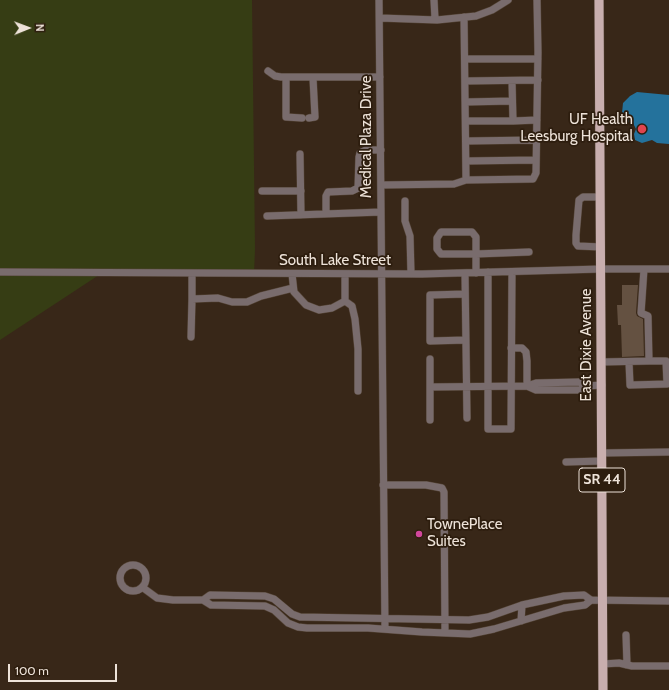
<!DOCTYPE html>
<html>
<head>
<meta charset="utf-8">
<style>
  body { margin:0 }
  #map { position:relative; width:669px; height:690px; overflow:hidden; background:#382718; font-family:Cabin,sans-serif }
  canvas { display:block }
  .north { position:absolute; left:8px; top:8px; width:40px; height:40px; -webkit-text-stroke:3px #2d1d0e; paint-order:stroke; rotate:89deg; font-size:11px; font-weight:700; line-height:16px; text-align:center; color:#ede2d8 }
  .north::after { content:''; display:block; margin:auto; width:14px; height:18px; background:#ede2d8; clip-path:polygon(50% 0,100% 100%,50% 72%,0 100%) }
  .scale { position:absolute; left:8px; top:664px; width:109px; height:18px; box-sizing:border-box; border:2px solid #ede2d8; border-top:0; padding-left:5px; font-size:12px; line-height:14px; white-space:nowrap; color:#ede2d8; -webkit-text-stroke:3px #2d1d0e; paint-order:stroke }
</style>
</head>
<body>
<div id="map">
<canvas width="669" height="690"></canvas>
<div class="north">N</div>
<div class="scale">100 m</div>
</div>
<script>
const c = document.querySelector('canvas').getContext('2d');
c.lineJoin = 'round';
function fillPath(path, color) {
  c.fillStyle = color;
  c.fill(path, 'evenodd');
}
function shape(rows) {
  const path = new Path2D();
  for (const r of rows) {
    if (r.length === 3) {
      path.moveTo(r[0] + r[2], r[1]);
      path.arc(r[0], r[1], r[2], 0, 2 * Math.PI);
      continue;
    }
    path.moveTo(r[0], r[1]);
    for (let i = 2; i < r.length; i += 2) path.lineTo(r[i], r[i + 1]);
  }
  return path;
}
function trace(path, color, width, dash) {
  c.strokeStyle = color;
  c.lineWidth = width;
  c.lineCap = dash ? 'butt' : 'round';
  c.setLineDash(dash || []);
  c.stroke(path);
}
function write(font, color, halo, rows, align = 'center') {
  c.font = font + ' Cabin,sans-serif';
  c.lineWidth = 3.5;
  c.setLineDash([]);
  c.textBaseline = 'middle';
  c.strokeStyle = halo;
  c.fillStyle = color;
  for (const [text, x, y, turn = 0] of rows) {
    c.save();
    c.translate(x, y);
    c.rotate((+turn || 0) * Math.PI / 180);
    c.textAlign = isNaN(turn) ? turn : align;
    if (halo) c.strokeText(text, 0, 0);
    c.fillText(text, 0, 0);
    c.restore();
  }
}
fillPath(shape([
  [0,0,252,0,255,249,254,274,102,273,0,340]
]), '#363d14');
fillPath(shape([
  [637,92,669,95,669,144,657,143,652,140,642,143,635,140,634,134,636,129,633,123,626,122,622,113,623,103,630,96]
]), '#24729c');
fillPath(shape([
  [622,285,638,285,636,313,637,316,643,319,644,356,622,357,621,325,618,325,617,305,622,305]
]), '#645141');
const minor = shape([
  [379,0,385,629],
  [434,0,435,19],
  [464,17,466,180],
  [380,18,437,20,476,16,492,10,508,0],
  [465,59,538,59],
  [268,71,275,76,281,77,380,77],
  [286,77,286,117,302,118],
  [465,81,538,80],
  [512,81,513,121,537,120],
  [465,102,512,101],
  [309,118,315,117,313,78],
  [466,121,513,121],
  [466,141,536,140],
  [300,154,301,215],
  [466,161,536,160],
  [381,185,454,184,466,180,533,179,536,173,538,52,537,0],
  [262,191,301,191],
  [600,197,583,197,579,200,576,235,576,243,578,246,601,247],
  [405,201,405,221,410,236,411,274],
  [326,214,326,196,328,192,352,191,358,188,359,157,360,153,366,150,381,150],
  [267,216,381,212],
  [0,272,422,274,601,269,669,269],
  [488,272,488,429,511,429,512,272],
  [465,273,467,418],
  [476,273,476,237,472,232,441,232,437,238,437,249,441,254,476,254,529,252],
  [292,274,294,292,306,305,319,310,332,308,345,301,345,274],
  [465,294,430,295,430,341,466,340],
  [192,299,192,273],
  [345,301,352,306,355,319,358,349,358,391],
  [191,337,192,299,218,298,232,302,247,302,261,296,293,288],
  [430,359,430,420],
  [601,362,649,361,648,316,641,313,644,269],
  [629,362,630,385,667,384,666,361,649,361],
  [586,386,580,390,536,390,527,386,536,383,579,382,586,386,602,385],
  [430,387,527,386,527,361,526,352,522,348,511,348],
  [602,453,669,452],
  [566,462,602,461],
  [383,485,426,485,442,488,444,492,445,633],
  [133,578,13],
  [142,587,157,598,173,600,203,600,210,595,265,596,274,599,292,614,300,617,469,620,488,617,522,605,564,596,584,595,591,600,669,601],
  [203,600,211,605,265,606,274,610,288,623,298,627,307,628,368,628,422,632,470,634,494,629,564,608,585,605,591,600],
  [521,621,522,605],
  [626,635,627,665],
  [603,664,619,663,632,666,669,666]
]);
const major = shape([
  [599,0,603,690]
]);
trace(minor, '#554537', 8);
trace(major, '#554537', 10);
trace(minor, '#796c6d', 7);
trace(major, '#c8aeae', 9);
for (const [x, y, r, color] of [
  [642,129,5,"#e0444e"],
  [419,534,4,"#d1479c"]
]) {
  const dot = new Path2D();
  dot.arc(x, y, r, 0, 2 * Math.PI);
  c.fillStyle = color;
  c.fill(dot);
  trace(dot, '#2d1d0e', 1.5);
}
for (const [x, y, w] of [
  [602,480,46]
]) {
  const box = new Path2D();
  box.roundRect(x - w / 2, y - 12, w, 24, 3);
  c.fillStyle = '#2d1d0e';
  c.fill(box);
  trace(box, '#ede2d8', 1);
}
write('bold 14px', '#ede2d8', null, [
  ["SR 44",602,480]
]);
write('15px', '#ede2d8', '#2d1d0e', [
  ["UF Health",633,120],
  ["Leesburg Hospital",633,137],
  ["TownePlace",427,525,"left"],
  ["Suites",427,542,"left"]
], 'right');
write('15px', '#ede2d8', '#2d1d0e', [
  ["Medical Plaza Drive",367,137,-90],
  ["South Lake Street",335,261],
  ["East Dixie Avenue",587,345,-90]
]);
</script>
</body>
</html>
